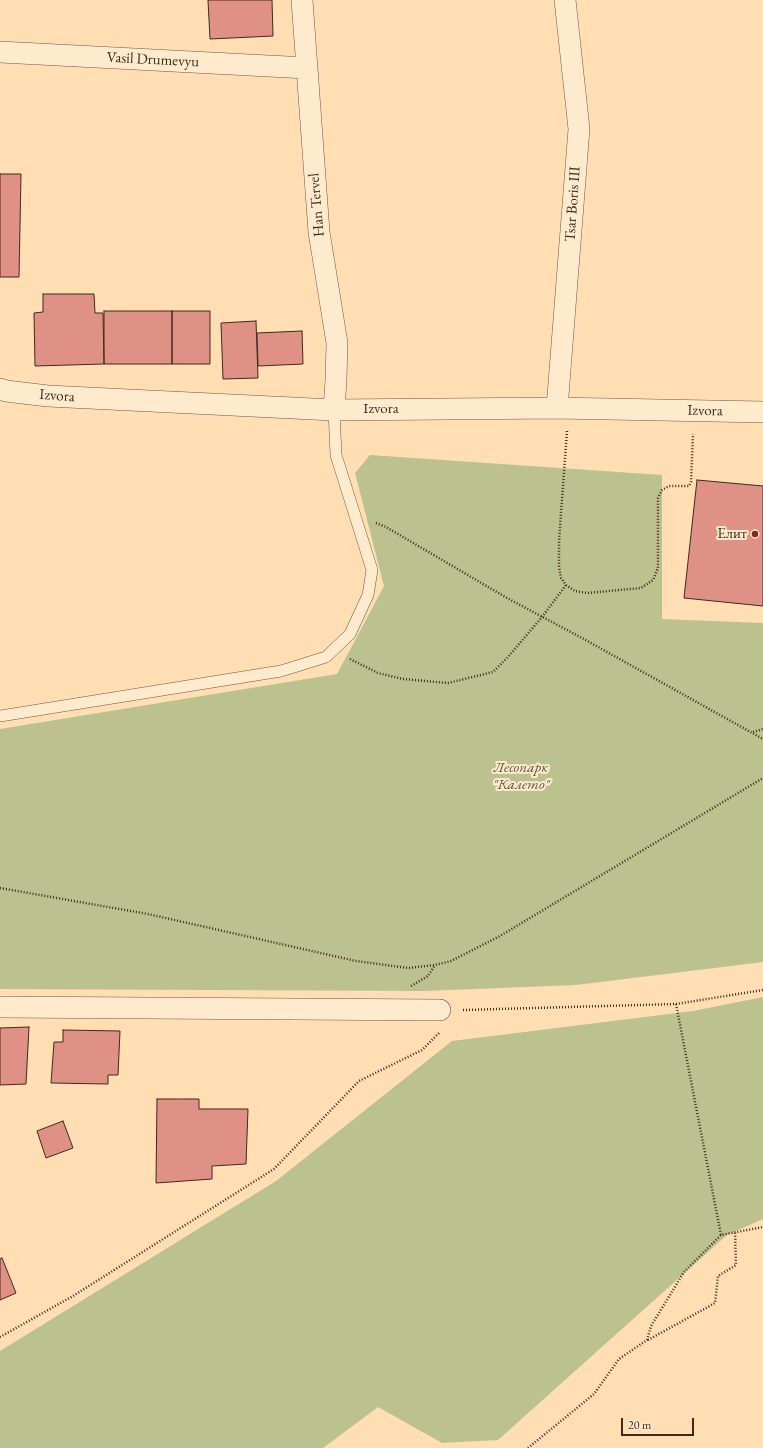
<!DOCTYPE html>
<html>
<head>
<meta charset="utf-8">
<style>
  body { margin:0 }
  #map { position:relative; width:763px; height:1448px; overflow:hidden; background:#fedeb2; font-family:"EB Garamond",serif }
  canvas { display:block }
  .scale { position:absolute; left:621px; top:1418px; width:73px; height:18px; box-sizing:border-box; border:2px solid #412920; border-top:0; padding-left:5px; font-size:12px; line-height:14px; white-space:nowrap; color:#412920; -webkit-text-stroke:3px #feeacd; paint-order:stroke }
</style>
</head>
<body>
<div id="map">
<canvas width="763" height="1448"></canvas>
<div class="scale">20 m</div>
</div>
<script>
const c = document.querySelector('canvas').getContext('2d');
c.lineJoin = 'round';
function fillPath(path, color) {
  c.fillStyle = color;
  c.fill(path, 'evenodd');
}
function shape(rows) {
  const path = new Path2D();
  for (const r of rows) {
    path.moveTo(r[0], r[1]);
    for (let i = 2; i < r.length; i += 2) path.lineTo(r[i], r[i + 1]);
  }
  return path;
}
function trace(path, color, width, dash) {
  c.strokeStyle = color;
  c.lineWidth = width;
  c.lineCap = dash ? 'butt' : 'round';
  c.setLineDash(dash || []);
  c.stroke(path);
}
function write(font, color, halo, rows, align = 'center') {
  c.font = font + ' "EB Garamond",serif';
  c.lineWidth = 4;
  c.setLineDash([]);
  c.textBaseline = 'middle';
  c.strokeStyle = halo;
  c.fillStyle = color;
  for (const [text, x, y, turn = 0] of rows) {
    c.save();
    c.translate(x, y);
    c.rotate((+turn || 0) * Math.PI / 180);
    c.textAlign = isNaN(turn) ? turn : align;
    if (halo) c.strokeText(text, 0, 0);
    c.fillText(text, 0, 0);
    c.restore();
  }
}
fillPath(shape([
  [370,455,662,475,662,619,763,623,763,962,576,985,424,991,0,989,0,729,337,674,384,586,355,473],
  [763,997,763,1219,727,1235,498,1440,442,1443,378,1407,323,1448,0,1448,0,1351,276,1181,452,1041,693,1011]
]), '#bbc28f');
const building = shape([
  [208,0,272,0,273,36,210,39,208,0],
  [0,174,21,174,19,277,0,277,0,174],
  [43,294,94,294,95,313,103,313,104,364,35,366,34,313,43,312,43,294],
  [104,311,172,311,172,364,104,364,104,311],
  [172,311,210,311,210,364,172,364,172,311],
  [256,321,258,378,223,379,221,323,256,321],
  [302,331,303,364,258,366,257,333,302,331],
  [697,480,763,486,763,606,684,598,697,480],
  [29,1027,26,1084,0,1085,0,1028,29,1027],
  [63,1030,120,1031,118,1075,108,1075,108,1084,51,1083,54,1042,63,1042,63,1030],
  [157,1099,199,1099,199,1109,248,1109,246,1164,212,1166,212,1179,156,1183,157,1099],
  [63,1121,73,1148,46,1158,37,1131,63,1121],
  [2,1258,16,1293,0,1300,0,1259,2,1258]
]);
fillPath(building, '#e09185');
trace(building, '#412920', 1);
const service = shape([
  [0,716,281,671,326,657,350,634,368,595,372,570,336,455,334,410]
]);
const minor = shape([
  [302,0,319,232,337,343,336,380,334,410],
  [0,52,307,68],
  [0,389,6,391,48,396,334,410,557,408,763,412],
  [557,408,579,129,565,0],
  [0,1007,440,1010]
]);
trace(service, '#705644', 12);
trace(minor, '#705644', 22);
trace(shape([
  [567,431,559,541,559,567,561,578,566,585,575,591,587,593,641,588,653,580,658,568,658,498,662,490,669,486,689,486,691,482,693,434],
  [376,523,386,527,507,598,582,638,763,739],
  [350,659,378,673,403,679,448,683,493,672,508,657,542,617,566,585],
  [753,732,763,729],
  [0,888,148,914,356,961,408,968,435,965,451,961,500,936,763,778],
  [411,986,428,976,435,965],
  [676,1004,721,1235],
  [463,1010,676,1004,763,990],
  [0,1337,73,1296,274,1169,359,1081,422,1050,439,1033],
  [648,1340,715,1303,718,1276,736,1265,735,1232],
  [528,1448,594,1394,619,1359,647,1340,651,1326,684,1272,721,1235,763,1227]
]), '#412920', 2.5, [1, 2]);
trace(service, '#feeacd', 11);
trace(minor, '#feeacd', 21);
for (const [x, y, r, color] of [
  [755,534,4,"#8f2418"]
]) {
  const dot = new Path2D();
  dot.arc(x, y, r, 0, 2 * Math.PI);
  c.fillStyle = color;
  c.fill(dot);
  trace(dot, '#feeacd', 1.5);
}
write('15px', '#412920', '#feeacd', [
  ["Vasil Drumevyu",153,60,3],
  ["Tsar Boris III",573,204,-86],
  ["Han Tervel",317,205,-95],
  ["Izvora",57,396,4],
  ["Izvora",381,409],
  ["Izvora",705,411,1]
]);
write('15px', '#412920', '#feeacd', [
  ["Елит",747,534]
], 'right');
write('italic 15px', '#604f3c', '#feeacd', [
  ["Лесопарк",521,768],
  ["\"Калето\"",521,785]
]);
</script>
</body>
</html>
